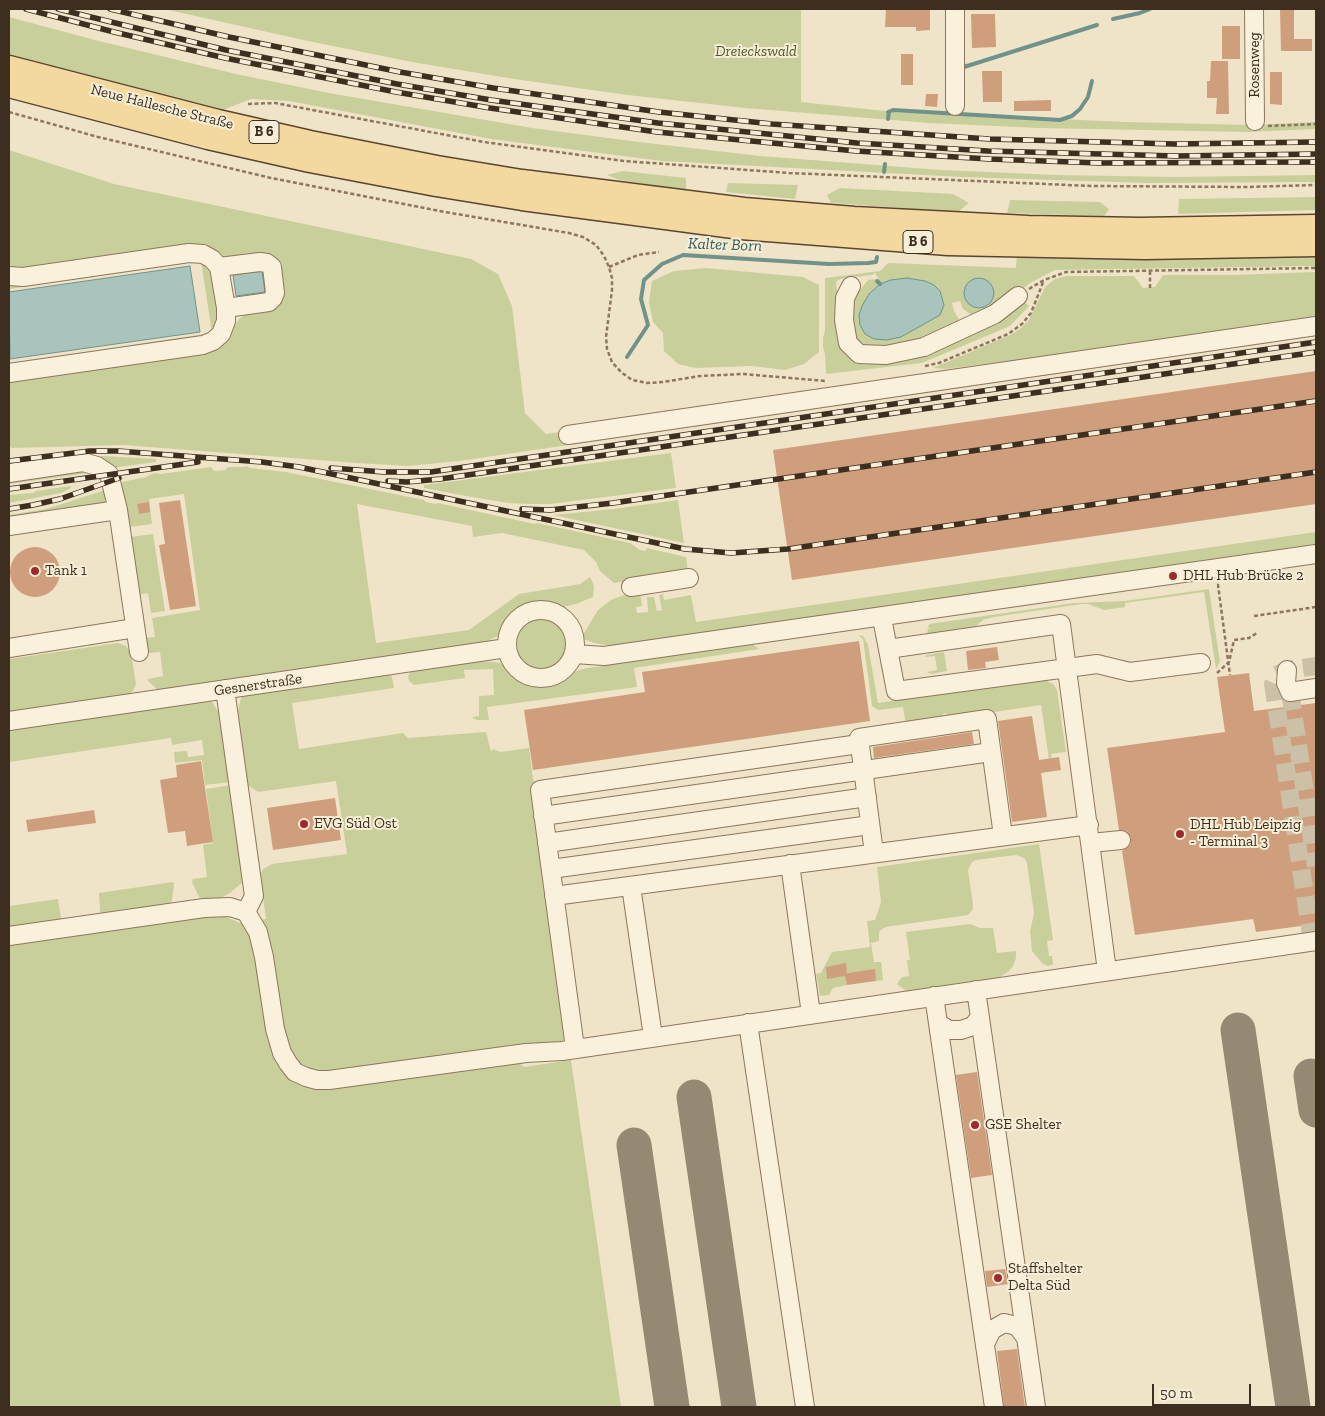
<!DOCTYPE html>
<html>
<head>
<meta charset="utf-8">
<style>
  body { margin:0 }
  #map { position:relative; width:1325px; height:1416px; overflow:hidden; background:#f0e4c8; font-family:"Zilla Slab",serif }
  canvas { display:block }
  .frame { position:absolute; inset:0; border:10px solid #3d2e20; pointer-events:none }
  .scale { position:absolute; left:1152px; top:1384px; width:99px; height:22px; box-sizing:border-box; border:2px solid #3d2e20; border-top:0; padding-left:6px; font-size:15px; line-height:18px; white-space:nowrap; color:#3d2e20; -webkit-text-stroke:4px #f7eed8; paint-order:stroke }
</style>
</head>
<body>
<div id="map">
<canvas width="1325" height="1416"></canvas>
<div class="frame"></div>
<div class="scale">50 m</div>
</div>
<script>
const c = document.querySelector('canvas').getContext('2d');
c.lineJoin = 'round';
function fillPath(path, color) {
  c.fillStyle = color;
  c.fill(path, 'evenodd');
}
function shape(rows) {
  const path = new Path2D();
  for (const r of rows) {
    if (r.length === 3) {
      path.moveTo(r[0] + r[2], r[1]);
      path.arc(r[0], r[1], r[2], 0, 2 * Math.PI);
      continue;
    }
    path.moveTo(r[0], r[1]);
    for (let i = 2; i < r.length; i += 2) path.lineTo(r[i], r[i + 1]);
  }
  return path;
}
function trace(path, color, width, dash) {
  c.strokeStyle = color;
  c.lineWidth = width;
  c.lineCap = dash ? 'butt' : 'round';
  c.setLineDash(dash || []);
  c.stroke(path);
}
function write(font, color, halo, rows, align = 'center') {
  c.font = font + ' "Zilla Slab",serif';
  c.lineWidth = 4;
  c.setLineDash([]);
  c.textBaseline = 'middle';
  c.strokeStyle = halo;
  c.fillStyle = color;
  for (const [text, x, y, turn = 0] of rows) {
    c.save();
    c.translate(x, y);
    c.rotate((+turn || 0) * Math.PI / 180);
    c.textAlign = isNaN(turn) ? turn : align;
    if (halo) c.strokeText(text, 0, 0);
    c.fillText(text, 0, 0);
    c.restore();
  }
}
fillPath(shape([
  [164,9,801,9,801,102,894,112,1126,122,1248,125,1316,122,1316,129,1248,132,1039,128,929,123,745,108,627,95,514,79,412,62,308,41],
  [9,17,99,41,236,74,329,93,532,128,639,142,760,156,941,170,1056,175,1175,177,1316,175,1316,182,1146,183,962,177,662,161,491,139,289,101,251,99,215,113,9,58],
  [9,150,114,184,471,259,498,274,512,306,525,413,546,434,1006,367,1001,362,946,369,933,368,1010,335,1020,329,1029,320,1045,287,1055,279,1066,276,1134,276,1143,288,1155,287,1163,275,1233,275,1316,272,1316,336,459,461,408,466,357,463,123,445,12,448,9,446,9,377,204,349,232,328,240,318,250,311,270,308,277,267,227,257,204,249,22,273,9,269],
  [623,171,686,178,686,190,619,180,607,175],
  [728,183,798,185,795,199,726,192],
  [840,188,953,194,969,203,958,212,831,203,827,195],
  [1316,197,1316,210,1178,214,1179,199],
  [1010,200,1100,202,1109,209,1104,216,1007,213],
  [1316,254,1316,266,1055,270,1030,283,992,313,986,316,970,314,963,309,960,301,952,303,954,311,959,319,958,323,951,330,923,344,885,352,861,351,851,341,848,320,852,299,868,280,874,279,876,281,879,279,877,277,875,273,872,275,840,279,836,282,844,344,859,358,886,358,925,350,998,318,1021,299,1029,306,1010,326,922,363,826,374,825,354,823,347,823,338,825,331,825,278,880,271,888,263,1016,268,1017,255,1143,257],
  [202,260,209,270,213,284,218,309,218,325,213,334,132,351,131,345,212,333,201,261,9,289,9,282],
  [706,268,803,277,819,285,819,352,804,364,785,370,752,366,696,368,678,364,664,351,663,333,653,322,649,302,652,281,674,271],
  [671,453,676,488,550,504,529,504,508,503,466,496,424,488,424,485],
  [102,456,156,459,156,462,112,468,90,457],
  [246,466,250,468,286,472,424,500,426,502,436,504,438,503,535,524,537,523,630,543,640,550,645,551,647,548,686,557,688,571,614,583,600,571,596,562,584,550,502,533,473,537,472,526,357,504,376,643,469,630,519,594,580,584,590,577,594,586,593,597,576,604,559,608,547,605,528,607,512,618,505,630,498,636,481,644,160,692,148,681,148,679,163,676,160,652,149,653,146,651,147,645,144,644,145,638,155,637,152,618,200,610,184,494,149,499,152,524,129,527,125,501,119,487,122,482,146,477,154,473,161,474,211,467,214,471,225,470,228,467,244,467],
  [74,469,96,472,9,484,9,478],
  [71,486,71,488,61,493,9,503,9,495,33,493,36,491],
  [102,491,104,492,110,491,107,505,9,519,9,515,46,509],
  [678,500,684,543,553,515,613,509],
  [1316,532,1316,544,612,646,594,643,581,638,598,610,611,600,629,593,640,592,642,606,636,607,637,613,648,612,647,597,654,597,657,611,662,610,659,595,663,594,664,600,691,595,696,622],
  [153,534,165,611,151,613,148,593,139,595,130,537],
  [1209,589,1220,662,1216,669,1204,592,1125,603,1125,607,1104,610,1088,604,1082,604,994,617,983,620,974,628,927,634,928,629,932,629,928,628,929,624,1074,603,1125,601],
  [542,644,25],
  [858,635,863,636,868,645,878,703,1029,680,1045,680,1053,684,1057,690,1066,752,1051,754,1052,758,1049,759,1041,705,948,719,946,713,943,714,944,719,906,725,903,707,878,710,872,706,863,639],
  [118,643,126,646,131,653,136,684,133,691,127,696,9,713,9,659],
  [752,644,759,649,634,668,637,687,487,707,489,720,477,720,473,718,473,717,479,716,479,696,494,695,493,669,464,670,465,678,414,685,409,681,408,676,411,670,475,661,494,662,500,663,520,678,530,682,542,684,552,683,579,670,588,668],
  [944,652,947,671,931,674,927,672,937,670,935,656,925,657,926,655],
  [391,673,394,688,292,703,299,749,403,733,408,738,486,732,491,752,493,749,500,752,529,748,568,1040,381,1067,517,1061,524,1067,571,1060,621,1407,9,1407,9,944,206,915,224,916,240,923,266,919,260,875,263,869,272,864,347,854,336,781,258,792,246,784,237,715,241,698,252,692],
  [199,700,212,702,221,716,230,782,205,785,202,760,175,763,174,752,187,751,188,757,204,755,202,740,172,745,171,738,9,762,9,728],
  [231,785,245,880,230,893,221,898,205,900,199,897,192,882,193,879,207,877,203,845,213,843,206,789],
  [1039,844,1053,940,1047,941,1049,956,1052,956,1053,964,1052,965,1047,966,1042,963,1032,951,1030,931,1034,914,1027,863,1024,858,1016,855,976,860,972,862,968,870,973,905,973,909,968,915,886,927,882,929,879,932,879,941,871,943,874,962,881,962,883,980,876,981,874,970,845,973,847,985,833,988,829,995,820,996,816,974,821,973,832,952,870,947,867,921,875,920,881,902,877,867],
  [173,882,174,884,172,901,167,906,104,915,100,912,99,893],
  [58,899,61,918,58,922,9,929,9,906],
  [970,924,980,928,993,928,997,953,1016,951,1016,958,1013,966,1008,972,1000,977,906,991,897,984,902,977,909,976,907,960,910,960,906,932]
]), '#c9cf9b');
const water = shape([
  [190,266,200,332,10,359,9,292,190,266],
  [262,271,265,292,236,296,233,275,262,271],
  [979,293,15],
  [907,278,925,281,934,285,940,291,944,305,940,315,901,337,887,340,874,339,865,334,860,325,859,315,862,306,869,294,880,284,891,280,907,278]
]);
fillPath(water, '#a9c4bc');
trace(water, '#6f938a', 1);
trace(shape([
  [1113,19,1140,13,1150,9],
  [964,67,1097,25],
  [888,112,893,110,1060,120,1072,116,1080,109,1088,97,1092,81],
  [888,119,889,112],
  [884,172,885,164],
  [877,281,880,284],
  [627,357,648,325,641,299,644,280,662,264,683,255,829,264,868,263,876,262,877,257]
]), '#6f938a', 4);
trace(shape([
  [1238,1030,1293,1407],
  [1311,1076,1316,1110],
  [694,1097,739,1407],
  [634,1145,672,1407]
]), '#968974', 35);
fillPath(shape([
  [886,9,930,9,930,30,916,31,916,27,885,27],
  [1280,9,1294,9,1294,39,1312,39,1312,51,1281,51],
  [971,14,995,14,996,47,972,48],
  [1222,26,1240,26,1240,59,1222,59],
  [901,54,913,54,913,85,901,85],
  [1211,61,1228,61,1229,114,1216,114,1217,98,1207,98,1207,81,1210,81],
  [982,71,1002,71,1002,102,983,102],
  [1270,72,1282,72,1282,105,1270,104],
  [926,94,938,94,937,107,925,106],
  [1051,100,1051,111,1014,111,1014,101],
  [1316,371,1316,504,792,580,773,450],
  [180,500,196,606,170,610,159,545,165,544,159,503],
  [149,502,150,512,139,514,137,504],
  [35,572,25],
  [859,641,870,721,533,770,524,710,645,692,642,672],
  [997,647,999,660,985,662,986,668,968,670,966,651],
  [1249,673,1254,711,1316,703,1316,924,1256,932,1253,919,1135,935,1122,851,1130,845,1131,838,1126,831,1119,830,1107,748,1225,732,1217,677],
  [1032,716,1039,760,1059,757,1061,770,1041,773,1047,817,1012,822,998,721],
  [972,732,974,744,874,758,873,747],
  [201,761,213,842,187,846,185,831,168,833,160,780,177,777,176,765],
  [335,798,341,840,273,850,267,808],
  [94,810,96,823,28,832,26,820],
  [846,963,847,973,875,969,876,981,847,985,845,976,827,979,826,967],
  [977,1072,992,1175,971,1178,956,1075],
  [1005,1269,1008,1284,987,1287,985,1271],
  [1017,1349,1025,1407,1004,1407,997,1351]
]), '#cf9f7d');
trace(shape([
  [1290,692,1316,866],
  [1312,941,1273,684,1277,675,1287,670,1316,666]
]), '#ccc0a6', 18, [18, 9]);
const minor = shape([
  [955,9,955,106],
  [1254,9,1255,121],
  [219,267,260,262,267,263,272,267,275,293,273,298,269,302,226,308],
  [9,276,23,277,189,253,203,254,212,259,219,267,226,308,226,321,221,334,213,341,203,345,9,373],
  [851,286,845,298,844,320,848,343,859,354,886,355,924,347,995,314,1018,296],
  [568,435,1316,326],
  [9,473,83,462,97,466,109,474,118,510,139,652],
  [9,526,118,510],
  [631,587,689,578],
  [541,644,34],
  [882,618,896,691,1097,664,1130,672,1201,663],
  [9,648,135,628],
  [888,649,1061,624,1107,971],
  [574,654,604,656,1316,554],
  [1287,670,1286,683,1290,692,1316,688],
  [225,689,254,896,246,912],
  [9,721,507,648],
  [543,816,991,752],
  [547,843,867,797],
  [1091,843,1121,840],
  [874,853,859,738,987,719,1003,836],
  [790,864,811,1014],
  [551,869,870,825],
  [631,886,653,1037],
  [554,896,1089,825],
  [9,936,204,908,230,907,246,912,258,932,264,957,275,1029,282,1053,288,1063,295,1072,306,1077,317,1080,329,1080,526,1053,562,1051,1316,941],
  [976,990,1036,1407],
  [934,996,994,1407],
  [748,1023,805,1407],
  [938,1023,949,1030,961,1030,973,1026,980,1017],
  [575,1048,540,790,859,744],
  [985,1344,992,1330,1004,1323,1017,1326,1026,1338]
]);
const major = shape([
  [9,67,218,121,310,142,437,167,522,181,744,209,854,218,1028,227,1140,229,1316,226],
  [9,86,208,138,310,161,436,185,522,199,741,228,948,244,1145,248,1316,245]
]);
trace(minor, '#8d765c', 20);
trace(major, '#5b4430', 25);
trace(shape([
  [248,104,275,103,484,142,624,161,789,173,1092,186,1246,187,1316,185],
  [9,112,98,137,271,178,445,212,569,233,583,237,596,245,604,256,609,267,612,278,612,290,606,337,607,349,612,362,621,372,632,380,647,383,663,382,700,376,743,374,826,381],
  [1268,126,1316,124],
  [609,267,638,255,659,252],
  [1150,271,1150,288],
  [1029,289,1044,280,1066,272,1316,268],
  [925,366,939,363,1008,334,1022,324,1031,313,1044,280],
  [1217,585,1218,585,1230,675],
  [1254,616,1316,607],
  [1217,673,1229,662,1234,640,1249,638,1257,633]
]), '#8d765c', 2.5, [4, 2.5]);
trace(minor, '#faf1dc', 18);
trace(major, '#f3d9a0', 22);
const rail = shape([
  [26,9,114,32,225,58,396,92,490,108,657,132,856,151,989,159,1099,163,1316,162],
  [58,9,226,50,397,84,491,100,658,123,857,143,988,151,1176,156,1316,154],
  [110,9,229,37,400,72,493,88,659,112,772,124,989,139,1175,144,1316,142],
  [9,461,90,451,118,451,262,462,299,467,685,549,731,553,788,549,1316,472],
  [331,468,384,472,431,472,1316,342],
  [388,481,407,482,440,479,1316,352],
  [9,489,198,462],
  [9,509,33,505,60,499,119,478],
  [522,509,550,510,613,503,1316,401]
]);
trace(rail, '#3d2e20', 5.5);
trace(rail, '#f7eed8', 4, [11]);
for (const [x, y, r, color] of [
  [35,571,5,"#9e2a2b"],
  [1173,576,5,"#9e2a2b"],
  [304,824,5,"#9e2a2b"],
  [1180,834,5,"#9e2a2b"],
  [975,1125,5,"#9e2a2b"],
  [998,1278,5,"#9e2a2b"]
]) {
  const dot = new Path2D();
  dot.arc(x, y, r, 0, 2 * Math.PI);
  c.fillStyle = color;
  c.fill(dot);
  trace(dot, '#f7eed8', 2);
}
for (const [x, y, w] of [
  [264,132,30],
  [918,242,30]
]) {
  const box = new Path2D();
  box.roundRect(x - w / 2, y - 11.5, w, 23, 4);
  c.fillStyle = '#f7eed8';
  c.fill(box);
  trace(box, '#3d2e20', 1);
}
write('bold 14px', '#3d2e20', null, [
  ["B 6",264,132],
  ["B 6",918,242]
]);
write('italic 15px', '#4d5a26', '#f7eed8', [
  ["Dreieckswald",756,52]
]);
write('15px', '#3d2e20', '#f7eed8', [
  ["Rosenweg",1255,65,-90],
  ["Neue Hallesche Straße",162,107,14],
  ["Gesnerstraße",258,685,-8]
]);
write('15px', '#3d2e20', '#f7eed8', [
  ["Tank 1",45,571],
  ["DHL Hub Brücke 2",1183,576],
  ["EVG Süd Ost",314,824],
  ["DHL Hub Leipzig",1190,825],
  ["- Terminal 3",1190,842],
  ["GSE Shelter",985,1125],
  ["Staffshelter",1008,1269],
  ["Delta Süd",1008,1286]
], 'left');
write('italic 16px', '#2f5d5a', '#f7eed8', [
  ["Kalter Born",725,245,2]
]);
</script>
</body>
</html>
